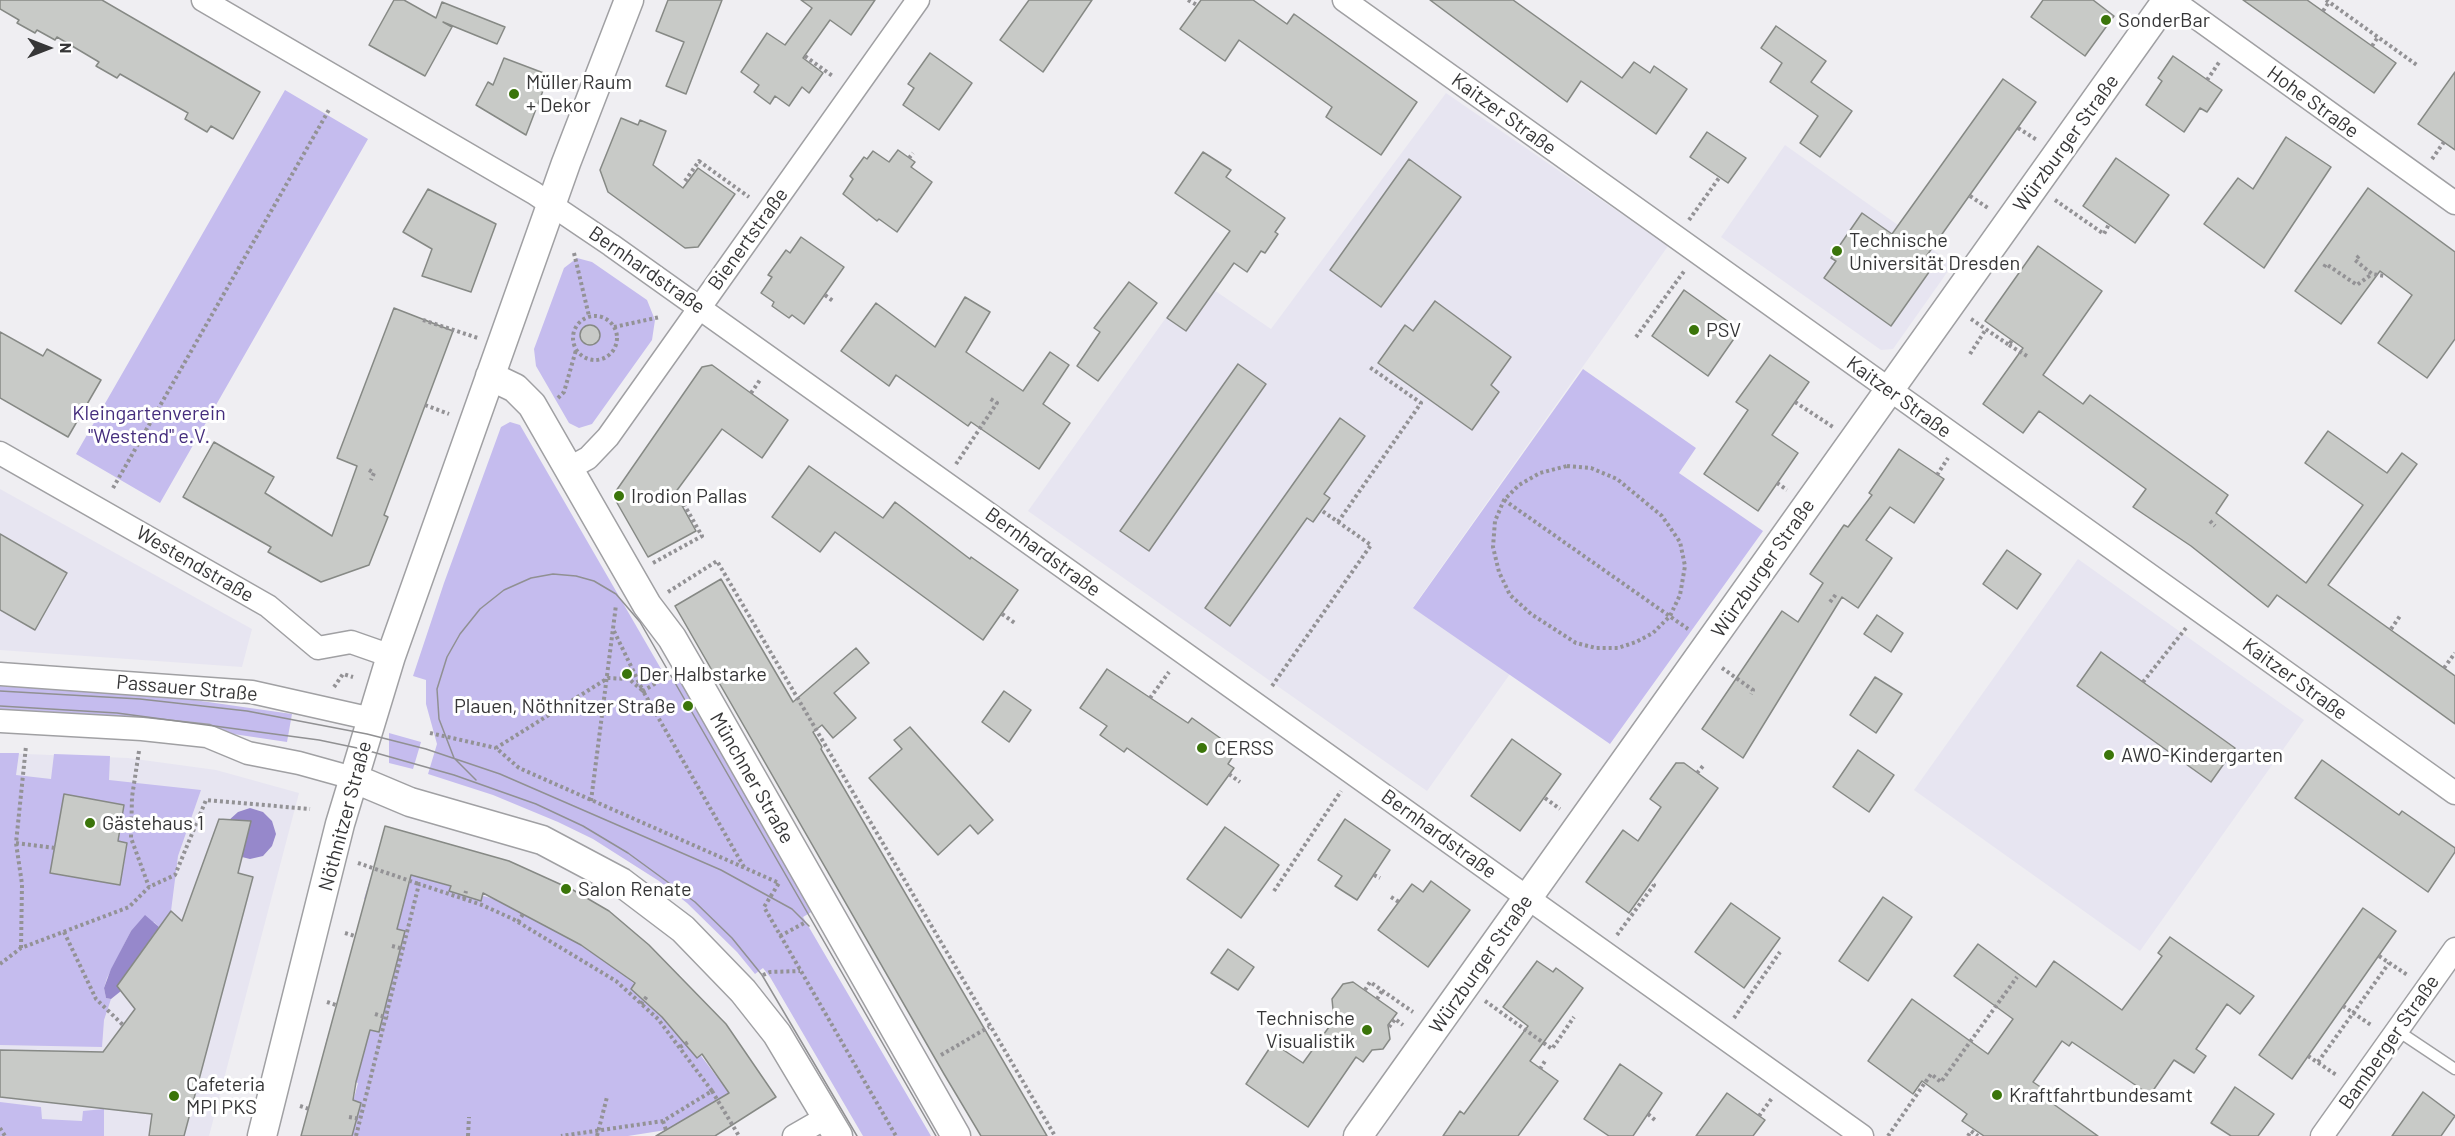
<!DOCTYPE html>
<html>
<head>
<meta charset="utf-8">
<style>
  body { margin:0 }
  #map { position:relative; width:2455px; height:1136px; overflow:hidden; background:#efeef2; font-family:Barlow,sans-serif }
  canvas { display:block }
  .north { position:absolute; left:18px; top:18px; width:60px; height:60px; -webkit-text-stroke:4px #fff; paint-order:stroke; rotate:90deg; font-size:16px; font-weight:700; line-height:24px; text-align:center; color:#363637 }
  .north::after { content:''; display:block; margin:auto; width:21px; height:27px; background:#363637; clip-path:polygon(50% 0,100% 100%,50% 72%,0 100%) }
</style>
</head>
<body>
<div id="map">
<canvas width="2455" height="1136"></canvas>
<div class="north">N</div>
</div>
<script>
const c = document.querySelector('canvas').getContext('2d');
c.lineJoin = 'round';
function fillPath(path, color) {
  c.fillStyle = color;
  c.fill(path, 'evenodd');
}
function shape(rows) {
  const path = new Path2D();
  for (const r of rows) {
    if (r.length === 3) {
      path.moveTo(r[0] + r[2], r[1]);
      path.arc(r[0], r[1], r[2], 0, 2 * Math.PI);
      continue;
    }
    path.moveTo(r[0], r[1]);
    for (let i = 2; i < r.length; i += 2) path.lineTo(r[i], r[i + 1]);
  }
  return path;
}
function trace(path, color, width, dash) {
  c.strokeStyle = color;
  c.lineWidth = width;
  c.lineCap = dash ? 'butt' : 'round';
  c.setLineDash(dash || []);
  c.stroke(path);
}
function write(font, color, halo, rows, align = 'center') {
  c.font = font + ' Barlow,sans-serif';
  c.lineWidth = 6;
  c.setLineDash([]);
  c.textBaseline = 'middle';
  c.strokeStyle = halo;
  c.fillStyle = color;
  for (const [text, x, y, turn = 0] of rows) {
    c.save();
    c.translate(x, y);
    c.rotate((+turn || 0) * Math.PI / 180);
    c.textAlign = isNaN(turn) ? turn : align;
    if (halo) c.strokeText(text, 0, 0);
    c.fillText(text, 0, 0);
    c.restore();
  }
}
fillPath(shape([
  [1446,93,1668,246,1413,607,1510,674,1427,791,1028,511,1195,277,1271,329],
  [1785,145,1953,264,1893,349,1881,350,1721,237],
  [0,489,252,629,242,667,0,650],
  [2078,559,2304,720,2140,951,1914,790],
  [0,753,128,758,216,770,299,793,209,1136,0,1136]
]), '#e7e5f1');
fillPath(shape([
  [285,90,368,139,160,503,76,454],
  [577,258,592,262,647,300,655,320,652,340,592,424,579,428,569,423,536,366,534,349,564,268],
  [1583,369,1696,448,1679,473,1763,531,1610,744,1413,608],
  [510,422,520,425,668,681,678,676,813,911,803,917,931,1136,863,1136,770,977,763,968,755,974,737,952,687,903,659,881,593,839,558,822,493,795,428,774,437,744,426,704,426,680,413,676,444,583,501,427],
  [0,686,145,693,292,714,287,742,193,728,0,714],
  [389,733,421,742,413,769,389,763],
  [0,753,19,753,16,775,51,779,54,754,110,756,109,780,201,790,178,856,171,911,159,927,154,922,131,931,107,978,104,988,106,998,111,999,104,1020,102,1047,0,1045],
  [375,864,494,899,581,945,625,976,669,1013,729,1093,666,1130,628,1136,344,1136,358,1083,319,1072,327,1038,365,1049,402,909,364,899],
  [0,1102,41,1107,42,1119,82,1121,83,1111,104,1109,104,1136,0,1136]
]), '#c5bcee');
fillPath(shape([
  [250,808,263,812,272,821,276,834,272,846,263,856,250,859,238,856,228,821,238,812],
  [145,915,159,927,117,986,121,991,111,999,106,998,104,988,111,969,131,931]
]), '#9688cb');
const building = shape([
  [0,0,102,0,260,92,233,139,211,126,207,132,185,119,188,113,120,74,117,78,96,66,99,62,57,37,55,40,37,30,35,33,17,23,19,20,0,9,0,0],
  [394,0,404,0,436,18,442,2,505,27,497,44,443,22,452,27,425,76,369,45,394,0],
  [668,0,722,0,686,94,666,86,684,42,656,31,668,0],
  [801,0,875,0,851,35,830,20,803,58,823,73,809,93,802,87,789,106,775,96,770,104,754,92,759,85,741,72,767,33,785,45,812,8,801,0],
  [1029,0,1092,0,1043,72,1000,40,1029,0],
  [1201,0,1253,0,1287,24,1294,14,1417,102,1381,155,1326,117,1332,107,1239,40,1225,61,1180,29,1201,0],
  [1430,0,1513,0,1622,78,1634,62,1650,73,1654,66,1687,89,1656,134,1581,81,1567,102,1430,0],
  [2043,0,2093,0,2114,16,2085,56,2031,17,2043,0],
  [2243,0,2307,0,2396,63,2374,93,2243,0],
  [1776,26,1826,61,1811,82,1852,111,1820,157,1800,143,1818,116,1770,82,1782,63,1761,48,1776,26],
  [930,53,972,83,939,130,903,105,914,88,908,84,930,53],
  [2173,56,2222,90,2207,112,2200,108,2184,132,2146,105,2162,81,2158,78,2173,56],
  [504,58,549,75,526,135,476,105,488,82,493,85,504,58],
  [2455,72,2455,150,2418,124,2455,72],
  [2003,79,2036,102,1925,258,1934,265,1891,326,1824,278,1836,261,1831,258,1862,213,1892,234,2003,79],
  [621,118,638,125,640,120,666,131,653,165,683,188,698,168,735,194,698,247,685,248,608,192,600,170,621,118],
  [1707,132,1746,158,1728,183,1690,157,1707,132],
  [2286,137,2331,167,2264,268,2204,224,2238,178,2253,189,2286,137],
  [898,150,915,162,911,167,932,182,897,232,879,219,877,221,843,194,853,179,850,176,864,157,867,159,873,151,889,162,898,150],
  [1203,152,1231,170,1226,177,1285,218,1275,232,1278,234,1265,253,1261,251,1247,272,1234,263,1186,331,1167,318,1230,231,1175,193,1203,152],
  [2116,158,2169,195,2135,243,2083,206,2116,158],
  [1409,159,1461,197,1381,307,1330,270,1409,159],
  [2368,188,2455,252,2455,339,2427,378,2378,343,2412,295,2380,271,2341,324,2295,291,2368,188],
  [428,189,496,224,471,292,422,276,432,249,403,232,428,189],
  [801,237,844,267,804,324,792,315,789,318,772,306,774,302,761,293,772,277,768,275,786,250,790,253,801,237],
  [2038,246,2102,291,2043,375,2083,404,2090,395,2228,495,2216,513,2306,583,2363,505,2305,463,2328,431,2387,473,2402,453,2417,464,2328,585,2455,676,2455,724,2277,595,2268,607,2191,546,2133,507,2146,489,2039,411,2023,433,1983,404,2023,348,1985,321,2038,246],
  [1129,282,1157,303,1098,381,1077,366,1100,332,1094,328,1129,282],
  [1684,290,1740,330,1708,376,1652,336,1684,290],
  [965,297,990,312,966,352,1023,391,1050,352,1069,365,1043,404,1070,423,1039,469,971,422,968,426,896,375,889,386,841,351,876,303,935,347,965,297],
  [1435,301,1511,357,1491,385,1499,392,1472,430,1378,363,1405,325,1413,331,1435,301],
  [394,308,453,331,384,515,388,517,369,565,321,582,268,552,271,547,183,497,214,442,274,477,265,493,332,536,357,466,337,458,394,308],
  [590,335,10],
  [0,332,43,356,47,349,101,380,68,437,0,398,0,332],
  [1770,355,1809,382,1772,435,1798,453,1758,511,1704,474,1748,410,1736,402,1770,355],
  [1238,364,1266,384,1149,551,1120,531,1238,364],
  [712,365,788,420,762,458,722,429,675,493,696,531,648,557,616,501,616,491,702,367,712,365],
  [1340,418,1365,436,1324,494,1330,498,1313,522,1307,518,1230,626,1205,608,1340,418],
  [1899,449,1944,479,1914,523,1890,507,1866,540,1892,558,1858,608,1842,597,1743,758,1702,729,1782,611,1798,622,1823,583,1810,574,1844,525,1848,527,1872,495,1869,493,1899,449],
  [809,466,883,518,895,502,970,559,971,557,1018,590,983,640,835,532,820,552,772,517,809,466],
  [0,534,67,573,35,630,0,610,0,534],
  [2007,550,2041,574,2017,609,1983,584,2007,550],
  [721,579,793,702,856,648,869,663,834,693,856,718,833,738,822,725,813,732,822,747,821,749,1047,1136,981,1136,944,1074,675,606,721,579],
  [1877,615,1903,633,1891,652,1864,634,1877,615],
  [2101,652,2235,748,2211,782,2077,686,2101,652],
  [1107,669,1188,723,1192,718,1237,750,1228,764,1234,768,1207,805,1127,748,1124,752,1100,735,1107,726,1080,708,1107,669],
  [1875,677,1902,694,1876,733,1850,715,1875,677],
  [1004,691,1031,710,1009,742,982,722,1004,691],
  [910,727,993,820,978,834,970,825,938,855,869,778,902,749,894,740,910,727],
  [1512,739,1561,774,1520,831,1471,796,1512,739],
  [1858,750,1894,775,1869,812,1833,787,1858,750],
  [2322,760,2399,815,2402,811,2455,848,2455,852,2428,892,2295,798,2322,760],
  [1676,763,1684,763,1718,788,1629,913,1586,882,1623,830,1638,841,1661,807,1650,799,1676,763],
  [64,794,124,805,118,841,127,843,120,885,50,873,64,794],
  [219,819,251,821,238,873,253,877,184,1136,149,1136,152,1114,0,1097,0,1050,103,1052,135,1009,117,986,171,911,182,921,219,819],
  [1345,819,1390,850,1357,900,1335,886,1342,876,1318,860,1345,819],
  [385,826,509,861,573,890,609,911,649,945,726,1024,776,1097,715,1136,656,1136,729,1093,702,1054,697,1058,662,1017,631,989,635,983,581,945,483,893,481,901,449,891,451,886,411,875,397,929,405,931,387,1000,379,1032,370,1030,356,1082,353,1100,361,1103,352,1136,301,1136,385,826],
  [1225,827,1279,865,1241,918,1187,879,1225,827],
  [1431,881,1470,910,1428,967,1378,930,1412,884,1423,892,1431,881],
  [1883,897,1912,917,1868,981,1839,961,1883,897],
  [1731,903,1780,938,1744,988,1695,952,1731,903],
  [2363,908,2396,931,2292,1079,2259,1055,2363,908],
  [2170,937,2254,996,2240,1014,2227,1004,2196,1049,2206,1056,2194,1073,2174,1060,2150,1095,2072,1042,2069,1046,2062,1041,2033,1082,2042,1088,2038,1093,2098,1136,1984,1136,1962,1121,1967,1114,1922,1081,1913,1094,1868,1061,1912,999,1988,1054,2013,1019,1954,976,1978,944,2036,987,2054,961,2122,1010,2162,956,2158,953,2170,937],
  [1228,949,1254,967,1238,990,1211,973,1228,949],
  [1537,961,1553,972,1556,968,1583,988,1530,1061,1558,1081,1518,1136,1443,1136,1460,1111,1464,1114,1528,1026,1503,1007,1537,961],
  [1353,982,1397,1013,1388,1025,1390,1039,1383,1049,1372,1050,1363,1062,1356,1057,1308,1127,1246,1084,1273,1043,1303,1063,1334,1020,1332,999,1343,984,1353,982],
  [1620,1064,1662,1093,1633,1136,1609,1136,1584,1119,1620,1064],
  [2235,1087,2274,1114,2258,1136,2231,1136,2211,1123,2235,1087],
  [2423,1092,2455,1116,2441,1136,2392,1136,2423,1092],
  [1727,1093,1765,1120,1753,1136,1696,1136,1727,1093]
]);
fillPath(building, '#c8cac7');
trace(building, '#868985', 1.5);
const service = shape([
  [2398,1031,2455,1069]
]);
const minor = shape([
  [203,0,534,193,611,245,1862,1136],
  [1344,0,2455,793],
  [2172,0,2455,203],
  [0,453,268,606,318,648,351,642,391,656],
  [568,469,588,458,608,437,918,0],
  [0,674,252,692,372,719],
  [0,721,142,729,207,736,248,753,299,763,353,778],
  [794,1136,827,1117],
  [2322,1136,2455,949]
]);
const tertiary = shape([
  [490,376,515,388,532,405,647,605,672,638,694,676,956,1136],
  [353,778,410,802,542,840,621,882,683,929,743,991,777,1034,838,1136],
  [262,1136,340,824,391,656,566,163,629,0],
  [1358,1136,2167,0]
]);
trace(service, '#a0a0a3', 13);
trace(minor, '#a0a0a3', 25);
trace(tertiary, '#a0a0a3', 31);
trace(shape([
  [1188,0,1197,5],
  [2326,0,2417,65],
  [2323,11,2329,2],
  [2372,46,2378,37],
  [805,56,834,77],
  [2207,80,2220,61],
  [2018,128,2037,140],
  [909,158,913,153],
  [2432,159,2444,142],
  [685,181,699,161,749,197],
  [1970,196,1988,208],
  [2055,200,2104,234,2109,224],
  [1689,220,1719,178],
  [1907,238,1909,236],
  [574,253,589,316],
  [2359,256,2355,260,2372,274,2385,276],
  [2324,267,2326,264,2357,285,2372,274],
  [825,295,833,301],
  [595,338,22],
  [1971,319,2009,345,2012,340],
  [423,320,478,338],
  [614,327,660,317],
  [1636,337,1685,270],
  [2009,345,2027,356],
  [1970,354,1986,329],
  [751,393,760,380],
  [558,398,564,392,576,350],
  [1795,402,1833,427],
  [425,405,449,414],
  [956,464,997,403,989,398],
  [1567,466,1591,468,1617,479,1662,516,1680,542,1685,566,1680,595,1670,616,1653,633,1636,642,1618,648,1596,648,1576,643,1531,614,1510,595,1499,572,1493,547,1495,521,1504,500,1519,485,1540,473,1567,466],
  [369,470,374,473,371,480],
  [1937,475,1948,458],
  [1777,483,1787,490],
  [113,488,330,108],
  [1504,500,1688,629],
  [2210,521,2215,526],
  [1338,522,1421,403,1368,366],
  [653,563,702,536,682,501,674,500],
  [668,592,717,561,1055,1136],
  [1830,602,1837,593],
  [1002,614,1016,624],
  [2391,629,2400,616],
  [614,631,643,691,666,677],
  [1722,668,1753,690,1751,694],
  [2444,668,2455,653],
  [2143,682,2186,628],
  [1272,686,1371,545,1321,510],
  [334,687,343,674,353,677],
  [1150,698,1169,672],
  [430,733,496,748],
  [139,751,132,797,131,838,149,887],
  [1697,773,1703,766],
  [1229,774,1240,782],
  [1545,798,1560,809],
  [591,801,616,605],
  [16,843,55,848],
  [358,863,419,884],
  [744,867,643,691,629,679,608,678,496,748,519,768,779,883,764,907,896,1136],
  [1374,875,1380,878],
  [1274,891,1341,791],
  [1391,897,1399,902],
  [464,899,466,891],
  [518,922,523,914],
  [64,932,96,999,123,1025],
  [345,933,355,936],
  [1617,935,1654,885,1650,882],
  [780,936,806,922],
  [392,946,404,949],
  [21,948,22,884,16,843,26,746],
  [2379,956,2409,976],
  [0,964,21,948,129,907,149,887,175,875,206,800,310,809],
  [763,975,770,972,800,971],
  [1365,990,1370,982,1413,1012],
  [1377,999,1382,991],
  [1485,1001,1552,1049,1574,1017],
  [327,1002,336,1005],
  [641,1004,648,995],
  [2343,1006,2371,1025],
  [375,1014,388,1018],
  [1734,1018,1780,952],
  [1389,1027,1395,1019,1403,1025],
  [680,1047,690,1041],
  [941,1055,989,1027],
  [2308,1056,2338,1076],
  [2318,1062,2389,963],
  [1540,1069,1545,1061],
  [712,1091,739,1136],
  [300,1106,309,1109],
  [1648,1114,1655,1120],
  [1759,1116,1772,1098],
  [349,1117,361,1119],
  [663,1121,666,1130],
  [0,1128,5,1136],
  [356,1136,419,884,482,905,513,919,616,981,658,1019,712,1091,663,1121,561,1136],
  [468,1136,469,1117],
  [597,1136,607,1097],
  [1888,1136,1931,1074,1941,1082,2017,977],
  [1968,1136,1971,1131,1978,1136]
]), '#939295', 4, [3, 3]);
trace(service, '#fff', 10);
trace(minor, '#fff', 22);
trace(tertiary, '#fff', 28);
trace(shape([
  [0,691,140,699,247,711,367,734,426,749,500,774,721,870,792,909,809,926],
  [0,706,117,713,319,740,362,749,454,775,536,804,583,826,628,853,695,902,732,938,762,975,857,1136],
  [476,780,454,758,439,719,437,689,447,657,460,634,480,609,504,590,531,578,553,574,576,576,594,581,616,594,640,622,936,1136]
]), '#909092', 1.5);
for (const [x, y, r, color] of [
  [2106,20,6,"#3b750a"],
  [514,94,6,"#3b750a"],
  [1837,251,6,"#3b750a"],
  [1694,330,6,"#3b750a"],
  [619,496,6,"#3b750a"],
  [627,674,6,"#3b750a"],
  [688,706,6,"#3b750a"],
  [1202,748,6,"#3b750a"],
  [2109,755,6,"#3b750a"],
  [90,823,6,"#3b750a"],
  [566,889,6,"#3b750a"],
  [1367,1030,6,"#3b750a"],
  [1997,1095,6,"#3b750a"],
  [174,1096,6,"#3b750a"]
]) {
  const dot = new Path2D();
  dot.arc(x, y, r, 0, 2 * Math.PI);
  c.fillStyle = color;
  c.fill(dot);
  trace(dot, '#fff', 2);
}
write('20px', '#363637', '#fff', [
  ["SonderBar",2118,20],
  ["Müller Raum",526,82],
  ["+ Dekor",526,105],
  ["Technische",1849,240],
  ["Universität Dresden",1849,263],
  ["PSV",1706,330],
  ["Irodion Pallas",631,496],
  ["Der Halbstarke",639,674],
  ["Plauen, Nöthnitzer Straße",676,706,"right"],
  ["CERSS",1214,748],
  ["AWO-Kindergarten",2121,755],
  ["Gästehaus 1",102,823],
  ["Salon Renate",578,889],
  ["Technische",1355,1018,"right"],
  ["Visualistik",1355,1041,"right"],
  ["Cafeteria",186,1084],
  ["MPI PKS",186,1107],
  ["Kraftfahrtbundesamt",2009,1095]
], 'left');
write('20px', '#363637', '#fff', [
  ["Hohe Straße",2313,102,36],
  ["Kaitzer Straße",1504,114,36],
  ["Würzburger Straße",2066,143,-54],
  ["Bienertstraße",748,239,-54],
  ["Bernhardstraße",647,270,35],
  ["Kaitzer Straße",1899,397,36],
  ["Bernhardstraße",1043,552,36],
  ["Westendstraße",195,564,30],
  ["Würzburger Straße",1763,568,-55],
  ["Kaitzer Straße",2295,679,36],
  ["Passauer Straße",187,688,5],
  ["Münchner Straße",752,778,60],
  ["Nöthnitzer Straße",345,816,-75],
  ["Bernhardstraße",1439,834,36],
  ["Würzburger Straße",1481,964,-55],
  ["Bamberger Straße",2389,1042,-55]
]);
write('20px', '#452d7d', '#fff', [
  ["Kleingartenverein",149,413],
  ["\"Westend\" e.V.",149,436]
]);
</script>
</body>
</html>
